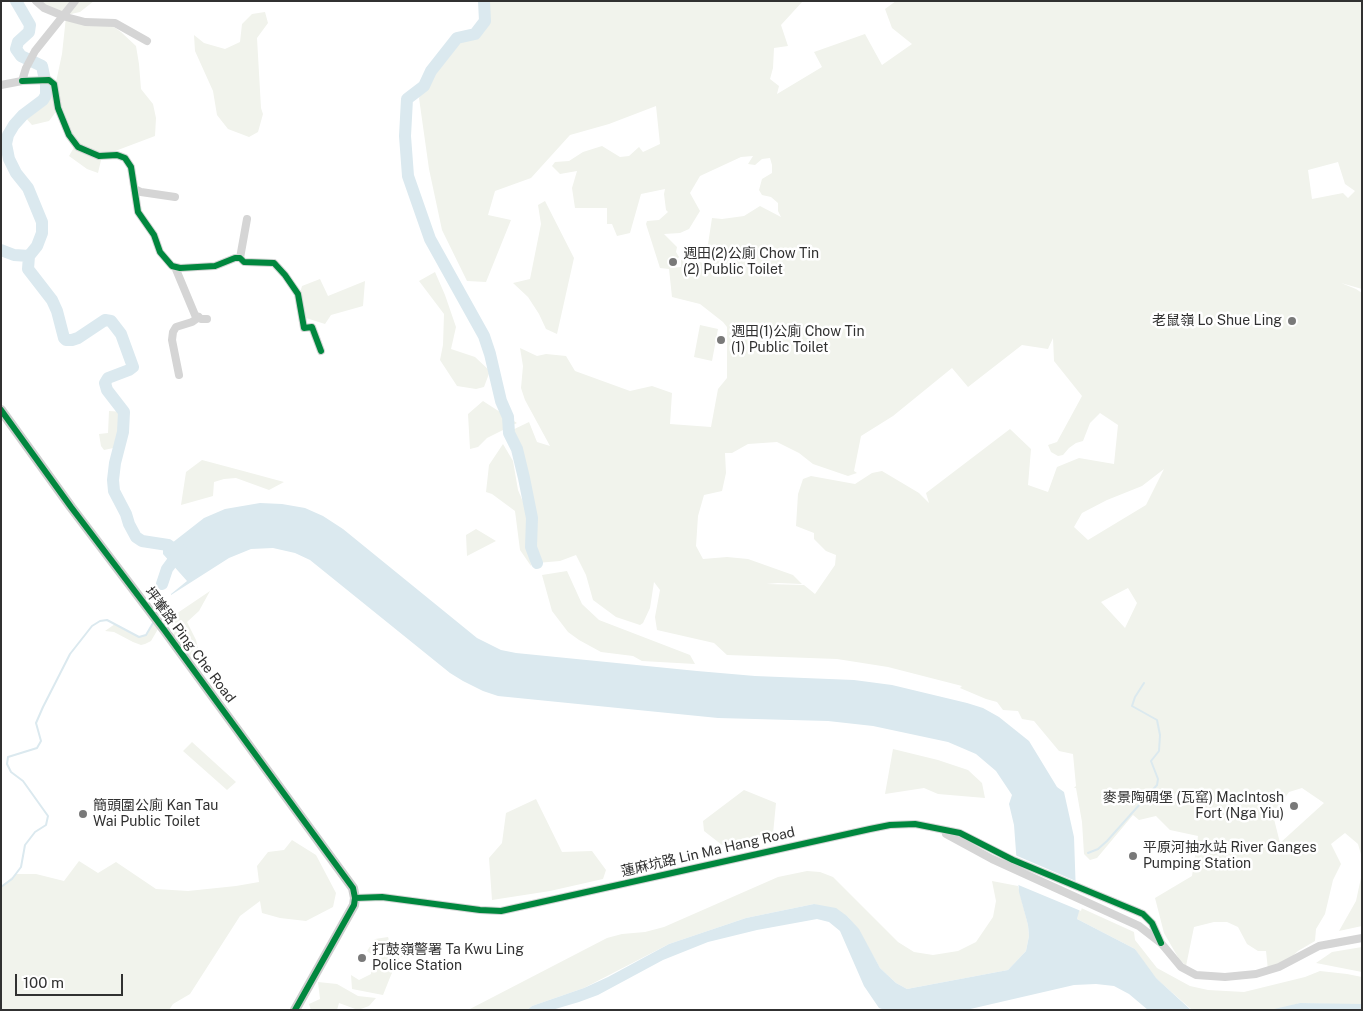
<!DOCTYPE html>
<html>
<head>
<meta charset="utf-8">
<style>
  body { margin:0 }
  #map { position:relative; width:1363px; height:1011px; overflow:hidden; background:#fff; font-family:"Public Sans",sans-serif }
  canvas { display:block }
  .frame { position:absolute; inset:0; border:2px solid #313131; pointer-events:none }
  .scale { position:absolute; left:15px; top:974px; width:108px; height:22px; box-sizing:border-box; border:2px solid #313131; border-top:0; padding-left:6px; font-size:15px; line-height:18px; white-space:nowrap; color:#313131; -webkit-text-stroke:4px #fff; paint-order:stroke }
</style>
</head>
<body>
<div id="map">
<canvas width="1363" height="1011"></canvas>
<div class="frame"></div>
<div class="scale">100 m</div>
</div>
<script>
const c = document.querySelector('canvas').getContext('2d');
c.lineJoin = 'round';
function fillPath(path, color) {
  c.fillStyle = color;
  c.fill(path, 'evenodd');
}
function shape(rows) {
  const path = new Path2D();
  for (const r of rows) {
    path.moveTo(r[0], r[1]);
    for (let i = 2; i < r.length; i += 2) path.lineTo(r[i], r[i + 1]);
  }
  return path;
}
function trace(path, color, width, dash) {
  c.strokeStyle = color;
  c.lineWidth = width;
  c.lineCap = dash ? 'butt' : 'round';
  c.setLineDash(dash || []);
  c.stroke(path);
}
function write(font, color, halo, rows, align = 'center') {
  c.font = font + ' "Public Sans","Noto Sans SC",sans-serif';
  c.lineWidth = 5;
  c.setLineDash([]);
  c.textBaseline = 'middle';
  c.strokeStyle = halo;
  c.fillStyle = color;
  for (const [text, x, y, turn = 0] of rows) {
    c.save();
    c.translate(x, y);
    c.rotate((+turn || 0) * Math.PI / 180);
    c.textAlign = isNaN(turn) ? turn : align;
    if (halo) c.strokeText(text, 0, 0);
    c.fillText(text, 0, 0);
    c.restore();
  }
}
fillPath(shape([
  [37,1,94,1,80,12,62,16],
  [483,1,803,1,781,25,788,46,774,48,773,68,770,79,779,86,777,94,822,67,814,52,865,34,882,65,912,44,892,28,885,9,896,1,1362,1,1362,289,1341,283,1356,289,1362,293,1362,858,1358,844,1345,833,1331,844,1341,864,1333,880,1325,914,1316,929,1315,941,1298,951,1283,965,1268,970,1266,951,1258,951,1247,944,1238,927,1227,922,1214,922,1194,927,1186,966,1179,959,1164,933,1155,898,1192,876,1198,836,1170,830,1156,816,1139,820,1133,815,1097,858,1090,860,1084,854,1082,822,1076,788,1074,788,1076,786,1073,754,1059,751,1034,721,1022,719,1018,711,1003,710,997,702,986,699,960,688,962,686,888,667,837,659,727,655,714,643,657,630,655,617,660,590,654,582,650,608,643,623,640,625,616,617,593,600,586,575,576,555,560,561,537,563,531,547,532,518,518,453,504,434,529,422,537,442,550,446,525,400,521,388,523,366,520,348,537,356,546,354,566,356,575,371,630,391,652,386,672,393,670,424,711,427,718,389,727,378,727,327,723,322,700,304,672,297,669,269,660,268,646,224,647,221,659,220,668,212,666,210,664,194,665,189,641,194,630,233,617,236,612,224,607,224,607,208,575,208,572,188,577,171,560,174,552,166,555,162,569,161,583,152,602,146,620,157,629,156,639,147,643,152,660,144,656,106,609,124,570,135,531,178,495,191,488,215,511,220,486,282,467,281,442,230,429,169,419,98,426,83,457,38,475,34,483,24],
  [753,156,748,164,755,165,762,159,770,158,772,165,772,173,762,179,759,190,762,195,771,197,778,203,778,211,781,217,760,206,744,216,722,219,712,218,705,264,687,257,681,260,681,267,670,268,679,257,676,252,677,247,664,234,680,233,689,229,700,211,690,193,700,176,741,157],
  [1338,162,1345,184,1355,191,1348,198,1343,193,1312,199,1308,170],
  [1053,338,1054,361,1082,396,1057,442,1048,445,1051,452,1058,456,1063,455,1069,448,1076,443,1083,441,1090,423,1100,413,1118,425,1114,464,1079,458,1057,467,1048,492,1028,485,1031,449,1010,429,926,493,929,503,919,493,882,471,872,473,855,484,811,476,803,479,798,494,796,526,814,533,814,539,826,551,836,555,835,565,815,594,804,585,766,584,778,583,802,584,793,575,748,559,727,557,703,559,696,546,698,516,704,495,722,491,726,473,725,453,732,453,748,444,777,442,799,453,813,464,848,476,857,473,854,471,861,436,893,416,952,368,968,387,1022,345,1048,349],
  [1164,469,1146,505,1088,540,1074,527,1082,513,1107,500,1142,486],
  [1128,588,1137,603,1125,628,1101,602],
  [1302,788,1324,803,1280,843,1273,815,1289,792],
  [265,12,268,23,257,38,261,108,263,114,258,132,249,137,228,129,217,115,213,91,195,51,194,35,204,43,225,49,240,42,242,24,252,14],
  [66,17,107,22,121,32,136,46,139,64,141,89,153,104,156,118,155,136,102,156,98,173,87,169,69,156,76,144,58,109,49,121,32,125,23,115,43,100,46,95,46,85,56,82,62,54],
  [545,201,574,258,557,334,546,329,539,314,528,297,513,283,530,279,541,224,538,205],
  [435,272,445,295,456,327,451,349,475,357,490,371,484,387,476,389,457,386,440,360,443,345,444,314,419,281],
  [320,279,328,296,365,281,363,306,331,315,325,324,303,317,296,307,302,286],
  [700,325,718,329,712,361,694,357],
  [483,401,517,423,487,438,478,447,470,449,468,414],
  [109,411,124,412,123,432,118,447,104,450,101,446,99,434,108,433],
  [503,444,513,461,518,490,527,511,531,566,520,550,515,511,492,494,486,492,489,465],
  [202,460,247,472,284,482,269,490,236,478,224,479,214,482,213,496,181,505,186,472],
  [476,529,496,541,467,556,466,535],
  [567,571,582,604,599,620,690,655,695,664,642,661,633,656,601,652,579,640,568,632,552,611,542,575],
  [210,591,199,611,187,622,196,640,201,660,191,661,175,638,170,618],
  [153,623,158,629,151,641,145,644,141,645,133,642,114,632,105,631,115,624,140,637,146,635],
  [192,742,236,782,227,790,183,751],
  [893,749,938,760,968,770,982,783,985,798,938,794,924,788,885,794],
  [744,790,776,803,773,834,722,845,704,831,703,821],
  [536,799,562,852,592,851,606,870,603,879,550,891,492,900,489,858,502,843,506,813],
  [292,840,316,855,336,893,333,907,306,921,280,918,262,913,260,901,240,916,190,994,173,1004,169,1010,1,1010,1,886,16,874,36,874,64,881,79,861,98,873,116,862,156,889,188,891,236,886,259,882,257,866,268,852,284,850],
  [807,871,820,872,833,877,898,942,914,952,933,955,958,951,976,942,993,917,996,901,992,881,1018,886,1028,925,1029,936,1026,951,1008,970,907,989,896,983,880,968,858,929,847,916,814,904,746,918,669,944,584,988,532,1006,527,1010,468,1010,607,938,622,934,645,932,664,927,778,877],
  [1362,873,1362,926,1339,931,1356,901],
  [1079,907,1134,932,1135,940,1157,968,1190,986,1208,990,1244,992,1305,977,1320,971,1347,974,1362,977,1362,1005,1300,1003,1275,1010,1192,1010,1151,974,1135,949,1077,919],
  [388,937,391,946,407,943,412,955,400,957,391,975,383,995,352,989,351,975,359,980,371,974,372,961,377,959,367,951,375,939],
  [1362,947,1362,972,1316,963,1332,952],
  [318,982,337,984,358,996,376,998,369,1006,358,1010,339,1003,337,1010,311,1010,309,1004,320,999]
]), '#f1f3ec');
fillPath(shape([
  [260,503,282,504,305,508,323,516,343,529,477,638,501,650,516,653,697,671,755,676,854,680,892,685,967,703,983,708,999,717,1029,741,1057,787,1064,792,1074,837,1076,895,1082,900,1077,919,1135,949,1156,978,1191,1010,1148,1010,1129,994,1114,986,1096,984,1074,985,966,1010,885,1010,879,1008,864,986,840,931,829,922,817,919,757,930,708,942,663,960,598,995,579,1002,552,1010,527,1010,532,1006,584,988,608,977,669,944,746,918,814,904,836,908,847,916,859,929,880,968,896,983,907,989,1008,970,1026,951,1029,936,1028,925,1019,892,1014,825,1009,804,1012,795,996,771,976,754,948,742,873,726,828,721,718,718,498,696,483,691,463,681,450,673,310,560,295,553,273,548,251,549,229,558,171,595,171,594,187,581,163,554,163,550,204,518,225,509],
  [1300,1003,1362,1004,1362,1010,1270,1010]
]), '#dbe9ef');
fillPath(shape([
  [1015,855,1078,882,1079,894,1084,900,1081,911,1016,884]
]), '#fff');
trace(shape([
  [1088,853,1098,849,1107,841,1157,785,1158,779,1151,761,1159,751,1160,735,1157,720,1132,706,1135,697,1144,683],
  [1,887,12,879,21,867,25,845,35,832,46,825,48,816,23,781,11,772,7,764,8,757,37,748,41,741,36,723,43,707,70,654,92,626,100,621,107,620,139,637,146,635,153,623]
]), '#dbe9ef', 2);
trace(shape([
  [16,1,30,25,29,32,18,42,16,49,21,56,42,66,46,85,46,95,43,100,23,115,14,125,8,135,6,144,9,159,16,173,28,188,42,222,42,233,37,246,29,256,28,269,52,300,57,311,64,338,66,340,72,340,78,338,105,320,111,321,121,334,133,367,129,370,108,378,105,383,107,390,124,412,123,432,115,463,113,480,114,491,126,514,129,524,136,537,142,541,168,545,178,552],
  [484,1,485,21,475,34,457,38,431,71,424,86,407,99,405,136,408,176,430,239,484,336,490,354,501,401,508,417,509,433,517,449,524,478,532,518,531,547,537,563],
  [1,250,14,255,29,256],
  [162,584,167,569,181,550]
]), '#dbe9ef', 12);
trace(shape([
  [36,1,44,8,66,17,85,22,115,23,147,41],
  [22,81,49,80,54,84,58,108,69,135,78,147,99,156,117,155,125,158,131,167,138,212,154,235,160,252,172,266,180,268,215,266,235,258,240,258,244,262,274,263,285,275,298,294,304,328,312,327,321,351],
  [1,85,22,81,26,68,35,51,75,1],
  [135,189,141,192,175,197],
  [240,258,247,219],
  [175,267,195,315,201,319,207,319],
  [179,375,172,340,173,332,176,327,192,322,199,317],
  [946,834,992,859,1139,926,1161,943,1181,967,1196,975,1225,977,1256,974,1279,967,1319,946,1362,938],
  [355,898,382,897,480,910,501,911,870,829,890,825,915,824,960,833,1013,860,1136,911,1143,914,1152,923,1161,943]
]), '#d5d5d5', 8);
trace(shape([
  [1,410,71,507,165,631,353,888,355,898,354,905,295,1010]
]), '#cfcfcf', 10);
trace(shape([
  [22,81,49,80,54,84,58,108,69,135,78,147,99,156,117,155,125,158,131,167,138,212,154,235,160,252,172,266,180,268,215,266,235,258,240,258,244,262,274,263,285,275,298,294,304,328,312,327,321,351],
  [1,410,71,507,165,631,353,888,355,898,354,905,295,1010],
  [355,898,382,897,480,910,501,911,870,829,890,825,915,824,960,833,1013,860,1136,911,1143,914,1152,923,1161,943]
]), '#00873e', 6);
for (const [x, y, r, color] of [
  [673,262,5,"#797979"],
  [1292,321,5,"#797979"],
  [721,340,5,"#797979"],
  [1294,806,5,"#797979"],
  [83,814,5,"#797979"],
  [1133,856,5,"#797979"],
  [362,958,5,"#797979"]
]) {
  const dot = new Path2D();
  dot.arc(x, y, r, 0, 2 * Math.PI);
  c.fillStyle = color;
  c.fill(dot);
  trace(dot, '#fff', 2);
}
write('14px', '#313131', '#fff', [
  ["週田(2)公廁 Chow Tin",683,254],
  ["(2) Public Toilet",683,270],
  ["老鼠嶺 Lo Shue Ling",1282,321,"right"],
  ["週田(1)公廁 Chow Tin",731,332],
  ["(1) Public Toilet",731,348],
  ["麥景陶碉堡 (瓦窰) MacIntosh",1284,798,"right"],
  ["Fort (Nga Yiu)",1284,814,"right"],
  ["簡頭圍公廁 Kan Tau",93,806],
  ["Wai Public Toilet",93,822],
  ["平原河抽水站 River Ganges",1143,848],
  ["Pumping Station",1143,864],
  ["打鼓嶺警署 Ta Kwu Ling",372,950],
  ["Police Station",372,966]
], 'left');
write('14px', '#313131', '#fff', [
  ["坪輋路 Ping Che Road",190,645,53],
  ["蓮麻坑路 Lin Ma Hang Road",708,852,-13]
]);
</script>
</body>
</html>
